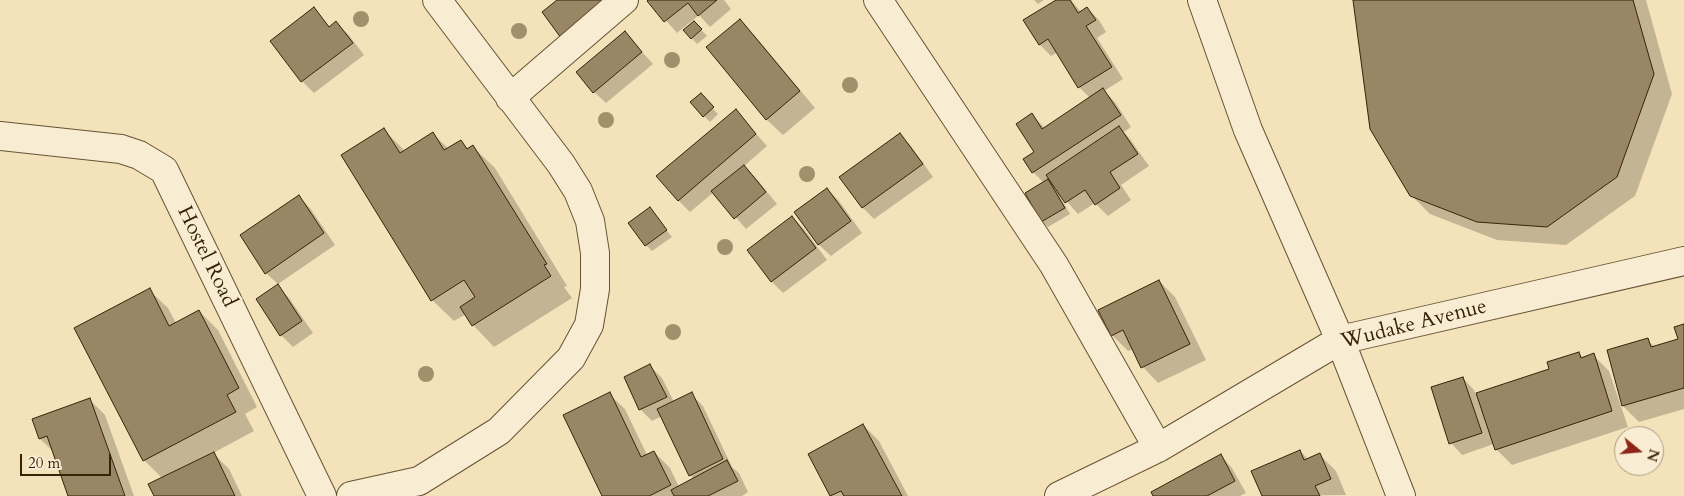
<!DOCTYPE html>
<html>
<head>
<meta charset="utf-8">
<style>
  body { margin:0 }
  #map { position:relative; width:1684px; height:496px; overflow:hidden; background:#f4e2ba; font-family:Cardo,serif }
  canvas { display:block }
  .north { position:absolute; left:1614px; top:426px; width:50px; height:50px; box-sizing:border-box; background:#f8ecd2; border:1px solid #ab9c81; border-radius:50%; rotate:107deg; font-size:14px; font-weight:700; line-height:20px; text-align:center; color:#372307 }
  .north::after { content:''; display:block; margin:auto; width:18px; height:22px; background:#8f2418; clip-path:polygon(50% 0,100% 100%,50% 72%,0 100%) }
  .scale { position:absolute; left:20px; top:454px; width:91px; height:22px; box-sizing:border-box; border:2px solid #372307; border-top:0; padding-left:6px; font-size:15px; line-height:18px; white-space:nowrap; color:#372307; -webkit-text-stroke:4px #f8ecd2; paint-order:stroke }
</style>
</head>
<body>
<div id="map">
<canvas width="1684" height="496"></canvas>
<div class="north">N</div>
<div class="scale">20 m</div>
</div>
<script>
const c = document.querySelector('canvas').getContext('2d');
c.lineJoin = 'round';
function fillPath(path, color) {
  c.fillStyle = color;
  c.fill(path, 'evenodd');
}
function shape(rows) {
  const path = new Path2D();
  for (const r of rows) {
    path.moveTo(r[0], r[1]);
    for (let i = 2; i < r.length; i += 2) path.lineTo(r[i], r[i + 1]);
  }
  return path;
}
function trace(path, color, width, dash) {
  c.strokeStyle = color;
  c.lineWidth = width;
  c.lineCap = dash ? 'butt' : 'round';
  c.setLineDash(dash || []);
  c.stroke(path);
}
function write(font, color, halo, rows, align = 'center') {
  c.font = font + ' Cardo,serif';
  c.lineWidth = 5;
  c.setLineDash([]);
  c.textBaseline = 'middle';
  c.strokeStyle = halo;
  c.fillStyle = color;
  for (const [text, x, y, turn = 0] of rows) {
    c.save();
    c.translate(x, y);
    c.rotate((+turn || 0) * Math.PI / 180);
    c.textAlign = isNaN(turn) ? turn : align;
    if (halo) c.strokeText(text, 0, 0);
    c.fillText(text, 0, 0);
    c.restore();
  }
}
fillPath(shape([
  [650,0,724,0,731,9,710,27,699,15,677,33,649,1],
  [1034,0,1044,0,1038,4],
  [1058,0,1071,0,1081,12,1087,8,1099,20,1106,32,1097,38,1123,79,1104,91,1115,102,1131,127,1124,132,1130,139,1149,166,1121,185,1131,200,1108,216,1095,203,1078,214,1062,196,1060,197,1070,214,1048,227,1042,221,1044,183,1033,172,1024,159,1035,152,1032,115,1045,128,1090,98,1079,87,1058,52,1051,56,1040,45,1025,21],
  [1354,0,1646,0,1672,94,1635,196,1566,245,1497,240,1430,214,1411,195],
  [314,9,330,27,336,23,348,34,364,55,314,93,302,81,272,41],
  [740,20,755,36,815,108,783,135,767,120,707,47],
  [694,22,707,36,697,44,685,30],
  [625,33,653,64,606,103,594,92],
  [706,101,718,114,710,122,704,116],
  [736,111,767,146,744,166,756,178,777,204,746,229,714,192,690,212,678,200],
  [384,130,405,151,433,134,449,149,461,142,469,149,473,147,495,168,567,286,564,287,572,298,494,347,473,325,466,314,454,321,432,300],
  [900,134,911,146,933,177,874,219,863,208,841,177],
  [827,189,839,201,862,233,831,256,819,245,796,213],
  [299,197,310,208,335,245,278,284,266,273],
  [649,208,672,237,652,251,646,245],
  [792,217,804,229,827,260,783,293,771,281],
  [1159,281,1175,297,1206,360,1158,383,1143,367,1133,349,1128,351,1112,335],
  [278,286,289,298,313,333,293,347,281,335,258,299],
  [149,290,168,308,176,323,199,311,218,330,257,407,245,414,254,431,213,453,229,469,242,496,155,496,162,478,144,460,76,328],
  [1684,325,1684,409,1639,422,1623,406,1647,340,1655,347,1679,340],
  [1579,353,1583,358,1593,355,1609,371,1628,427,1512,465,1496,449,1494,444,1462,455,1451,443,1463,378,1474,390,1476,395,1550,370],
  [650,366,662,378,674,402,691,394,703,406,732,467,739,473,748,492,742,496,604,496,609,394,625,409,647,455,654,452,670,468,679,487,694,479,690,475,662,416,652,421,640,409],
  [89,399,105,415,134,496,69,496,54,452,40,439,34,420],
  [863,425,879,441,908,496,832,496,810,454],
  [1300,451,1308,459,1320,455,1336,471,1346,495,1263,496],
  [1221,456,1232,468,1246,493,1240,496,1155,496]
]), '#0003');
const building = shape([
  [557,0,608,0,561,38,542,12,557,0],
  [648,0,717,0,698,16,688,3,664,22,647,1,648,0],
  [1056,0,1070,0,1078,13,1087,7,1096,20,1086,26,1112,67,1078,88,1048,39,1039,45,1023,20,1056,0],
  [1353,0,1633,0,1654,74,1617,177,1547,227,1477,222,1410,196,1370,129,1353,0],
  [314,7,329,27,336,21,353,43,301,82,270,41,314,7],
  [740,19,800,91,766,120,706,47,740,19],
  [694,21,702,29,691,39,683,30,694,21],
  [625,31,642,52,593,93,576,72,625,31],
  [1103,88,1121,115,1032,173,1023,159,1034,152,1016,124,1032,113,1042,129,1103,88],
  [701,93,714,107,703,117,690,102,701,93],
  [736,109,756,134,678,201,656,176,736,109],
  [1119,126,1138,154,1110,172,1120,188,1095,205,1085,190,1065,203,1046,175,1119,126],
  [384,128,400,153,433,132,444,150,461,140,467,149,473,145,547,264,544,265,551,276,472,326,460,307,475,297,464,280,431,301,341,155,384,128],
  [900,133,923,164,862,208,839,177,900,133],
  [744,165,766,192,734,219,711,191,744,165],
  [1048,179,1065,208,1041,222,1025,193,1048,179],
  [827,188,851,221,818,245,794,212,827,188],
  [299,195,324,233,265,274,240,235,299,195],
  [650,207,667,230,645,246,628,223,650,207],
  [792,216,816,248,771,282,747,250,792,216],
  [1159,280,1190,344,1141,368,1123,330,1111,336,1098,310,1159,280],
  [278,284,302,321,280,336,256,299,278,284],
  [150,288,169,326,199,310,239,388,227,395,236,412,143,461,74,328,150,288],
  [1684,324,1684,388,1622,406,1607,350,1648,338,1651,347,1678,339,1674,327,1684,324],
  [1579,352,1581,358,1594,353,1612,411,1495,450,1476,393,1549,369,1547,362,1579,352],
  [650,364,667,397,639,410,624,377,650,364],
  [1463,377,1482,433,1449,444,1431,387,1463,377],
  [610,392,641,457,654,451,671,485,649,496,602,496,563,415,610,392],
  [692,392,723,459,689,476,657,409,692,392],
  [90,398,125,496,68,496,47,436,39,439,32,419,90,398],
  [863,424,902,496,844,496,841,491,830,496,808,454,863,424],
  [1300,450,1304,460,1320,453,1331,479,1315,486,1320,496,1262,496,1251,471,1300,450],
  [214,452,235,496,154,496,148,484,214,452],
  [1221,454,1235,481,1207,496,1153,496,1151,492,1221,454],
  [727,460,738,481,708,496,674,496,671,490,727,460]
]);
fillPath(building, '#998664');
trace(building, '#372307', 1);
const minor = shape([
  [878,0,1054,265,1158,448],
  [1202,0,1248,130,1340,340,1401,496],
  [510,98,624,0],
  [0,136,121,149,139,155,164,170,322,496],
  [351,496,419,481,499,431,571,358,589,325,595,289,595,253,590,221,578,191,561,164,437,0],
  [1059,496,1158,448,1340,340,1684,261]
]);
trace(minor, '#665334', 30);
trace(minor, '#f8ecd2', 28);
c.fillStyle = '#a28f6c';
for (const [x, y] of [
  [361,19],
  [519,31],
  [672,60],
  [850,85],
  [606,120],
  [807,174],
  [725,247],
  [673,332],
  [426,374]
]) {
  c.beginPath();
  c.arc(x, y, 8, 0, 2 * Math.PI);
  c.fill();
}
write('21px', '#372307', '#f8ecd2', [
  ["Hostel Road",206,257,64],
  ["Wudake Avenue",1414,325,-14]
]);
</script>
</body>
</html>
